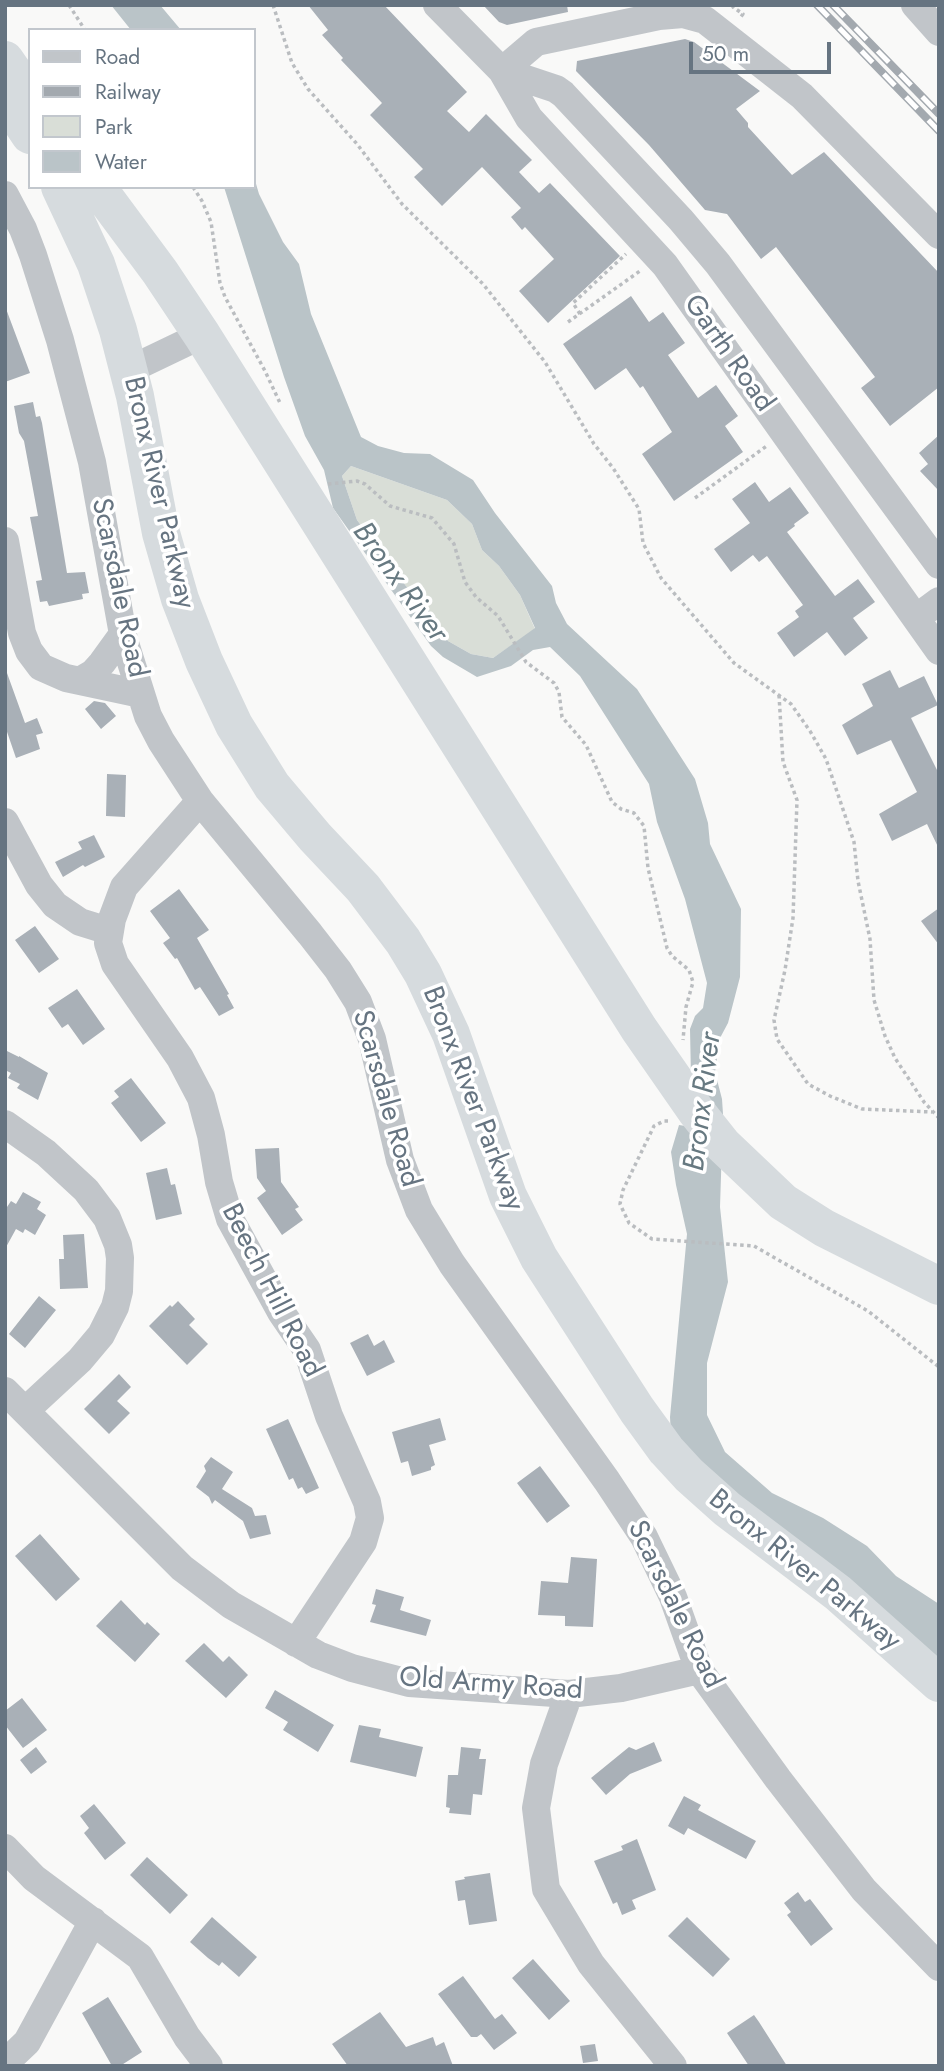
<!DOCTYPE html>
<html>
<head>
<meta charset="utf-8">
<style>
  body { margin:0 }
  #map { position:relative; width:944px; height:2071px; overflow:hidden; background:#f9f9f8; font-family:Jost,sans-serif }
  canvas { display:block }
  .frame { position:absolute; inset:0; border:7px solid #667481; pointer-events:none }
  .legend { position:absolute; left:28px; top:28px; width:228px; height:161px; box-sizing:border-box; background:#fff; border:2px solid #c2c7cd; margin:0; padding:9px 12px; list-style:none; font-size:21px; color:#667481 }
  .legend li { display:flex; align-items:center; gap:14px; height:35px }
  .legend b { width:35px; border:2px solid #c2c7cd }
  .scale { position:absolute; left:689px; top:42px; width:142px; height:32px; box-sizing:border-box; border:4px solid #667481; border-top:0; padding-left:9px; font-size:21px; line-height:24px; white-space:nowrap; color:#667481; -webkit-text-stroke:5px #fff; paint-order:stroke }
</style>
</head>
<body>
<div id="map">
<canvas width="944" height="2071"></canvas>
<div class="frame"></div>
<ul class="legend">
<li><b style="height:9px;background:#c1c5c9"></b>Road</li>
<li><b style="height:9px;background:#a3a9af"></b>Railway</li>
<li><b style="height:19px;background:#d9ded7"></b>Park</li>
<li><b style="height:19px;background:#bac4c8"></b>Water</li>
</ul>
<div class="scale">50 m</div>
</div>
<script>
const c = document.querySelector('canvas').getContext('2d');
c.lineJoin = 'round';
function fillPath(path, color) {
  c.fillStyle = color;
  c.fill(path, 'evenodd');
}
function shape(rows) {
  const path = new Path2D();
  for (const r of rows) {
    path.moveTo(r[0], r[1]);
    for (let i = 2; i < r.length; i += 2) path.lineTo(r[i], r[i + 1]);
  }
  return path;
}
function trace(path, color, width, dash) {
  c.strokeStyle = color;
  c.lineWidth = width;
  c.lineCap = dash ? 'butt' : 'round';
  c.setLineDash(dash || []);
  c.stroke(path);
}
function write(font, color, halo, rows, align = 'center') {
  c.font = font + ' Jost,sans-serif';
  c.lineWidth = 7;
  c.setLineDash([]);
  c.textBaseline = 'middle';
  c.strokeStyle = halo;
  c.fillStyle = color;
  for (const [text, x, y, turn = 0] of rows) {
    c.save();
    c.translate(x, y);
    c.rotate((+turn || 0) * Math.PI / 180);
    c.textAlign = isNaN(turn) ? turn : align;
    if (halo) c.strokeText(text, 0, 0);
    c.fillText(text, 0, 0);
    c.restore();
  }
}
fillPath(shape([
  [351,466,447,500,472,524,482,550,499,566,520,595,535,629,493,658,471,654,448,641,427,607,406,586,357,520,342,476]
]), '#d9ded7');
fillPath(shape([
  [111,5,160,5,181,30,131,30],
  [254,177,259,194,283,242,299,264,311,314,361,437,378,446,404,453,430,454,473,480,495,513,552,586,556,603,567,624,637,689,695,779,708,823,710,844,741,909,740,977,728,1023,720,1038,715,1072,722,1099,723,1114,720,1207,728,1282,707,1363,707,1415,725,1452,772,1493,823,1518,867,1546,896,1576,939,1604,939,1658,739,1502,671,1435,670,1417,687,1234,676,1185,671,1152,679,1125,692,1127,690,1029,695,1016,703,1008,707,983,685,899,657,822,649,784,580,676,550,647,533,650,511,666,477,677,443,657,431,646,333,508,324,470,305,436,284,377,224,187,254,187],
  [351,466,447,500,472,524,482,550,499,566,520,595,535,628,493,658,471,654,448,641,427,607,406,586,357,520,342,476]
]), '#bac4c8');
fillPath(shape([
  [308,5,384,5,467,92,447,111,469,132,486,114,532,160,519,172,539,193,550,183,620,256,548,323,519,291,554,259,525,227,522,230,511,217,521,208,482,167,442,206,414,177,423,169,370,115,382,103,341,60,343,58,322,35,328,30],
  [483,5,567,5,568,12,507,25,499,22],
  [685,39,694,42,760,91,736,109,748,123,748,127,792,175,824,152,939,273,939,387,890,426,861,388,875,377,776,247,761,259,727,214,705,210,649,145,576,71,577,61],
  [631,296,649,322,663,312,685,343,668,355,698,398,716,385,738,416,725,426,743,452,674,501,642,454,672,432,643,386,640,388,626,368,595,390,563,344],
  [5,306,30,373,5,382],
  [33,402,36,417,40,416,42,423,67,573,85,572,89,593,82,594,83,599,49,606,47,601,40,602,36,581,42,580,30,517,38,516,24,441,19,433,14,406],
  [939,435,939,491,920,471,928,464,919,453],
  [755,482,769,502,790,487,809,513,794,524,795,526,787,532,835,596,858,579,875,602,853,618,868,638,845,656,827,632,794,657,777,633,799,617,795,611,803,605,767,556,759,562,753,555,731,572,714,549,750,523,732,499],
  [890,670,899,688,924,676,938,705,911,718,939,774,939,849,927,824,892,841,879,814,917,792,891,740,857,755,842,725,873,706,862,684],
  [7,673,25,723,37,718,43,733,36,735,40,749,16,758,5,726,5,674],
  [94,701,105,703,116,716,101,729,85,709],
  [107,774,126,775,125,817,106,816],
  [94,835,105,857,85,867,83,865,63,877,55,862,82,849,78,842],
  [179,889,209,930,197,938,229,994,227,995,234,1008,219,1016,200,987,195,990,177,958,175,959,163,943,170,938,150,911],
  [939,908,939,945,921,921],
  [35,926,59,959,39,973,15,940],
  [77,989,105,1029,83,1045,68,1024,62,1028,48,1008],
  [5,1050,19,1057,19,1056,48,1073,38,1100,17,1088,20,1084,8,1078,11,1073,5,1070],
  [131,1078,166,1123,141,1142,111,1103,119,1097,114,1091],
  [279,1148,281,1182,299,1207,295,1209,303,1220,282,1235,257,1198,266,1191,257,1178,255,1149],
  [167,1168,171,1185,175,1184,182,1214,156,1220,146,1173],
  [23,1192,41,1202,37,1209,46,1215,35,1235,25,1229,23,1233,16,1229,5,1249,5,1210,11,1201,16,1204],
  [84,1234,88,1288,60,1289,59,1259,64,1259,63,1235],
  [39,1296,56,1310,25,1348,9,1334],
  [178,1301,195,1319,189,1325,208,1344,187,1365,149,1326,170,1305,172,1307],
  [368,1334,374,1346,384,1340,395,1362,367,1376,350,1343],
  [119,1374,131,1387,117,1401,130,1413,109,1434,84,1409],
  [440,1418,446,1440,429,1445,435,1465,431,1467,431,1470,412,1476,408,1461,401,1463,392,1432],
  [288,1419,319,1488,306,1494,302,1487,298,1489,293,1478,289,1480,266,1429],
  [211,1457,233,1472,222,1489,252,1508,255,1516,266,1515,271,1534,250,1539,243,1521,215,1500,212,1504,209,1497,196,1487,206,1471,204,1466],
  [540,1466,570,1506,547,1523,517,1483],
  [40,1534,80,1579,56,1601,15,1556],
  [571,1557,597,1559,593,1627,565,1626,565,1616,538,1615,541,1581,568,1583],
  [376,1589,404,1597,400,1610,431,1620,426,1636,370,1622,376,1605,372,1604],
  [121,1600,145,1625,147,1622,160,1634,135,1662,96,1626],
  [204,1643,223,1662,229,1656,248,1675,226,1698,185,1661],
  [275,1690,334,1725,318,1752,283,1730,288,1722,265,1708],
  [22,1698,47,1730,23,1748,5,1725,5,1711],
  [359,1725,381,1729,379,1737,423,1747,416,1777,350,1762],
  [654,1742,662,1761,630,1774,606,1795,591,1778,629,1747,636,1750],
  [36,1747,47,1762,31,1774,20,1760],
  [461,1747,481,1749,479,1759,486,1759,482,1795,473,1794,471,1815,449,1813,450,1808,446,1807,448,1775,458,1775],
  [684,1796,701,1805,698,1810,756,1841,746,1859,688,1828,684,1835,668,1826],
  [94,1804,126,1843,105,1860,84,1833,89,1828,80,1816],
  [637,1839,656,1890,632,1900,636,1909,622,1915,617,1902,613,1904,594,1861,623,1850,621,1846],
  [147,1857,188,1895,170,1914,130,1875],
  [490,1873,497,1921,469,1925,465,1900,458,1901,455,1881,465,1879,464,1877],
  [798,1892,805,1902,810,1899,833,1929,811,1946,787,1915,791,1912,784,1903],
  [212,1917,257,1957,239,1977,222,1962,219,1966,208,1958,190,1942],
  [687,1917,730,1959,713,1977,668,1936],
  [533,1959,570,2001,549,2020,512,1978],
  [463,1976,495,2019,502,2014,517,2033,494,2050,481,2034,477,2037,471,2037,438,1994],
  [108,1997,142,2052,120,2066,112,2066,82,2013],
  [380,2012,406,2047,433,2037,436,2046,444,2042,453,2066,348,2066,332,2044],
  [754,2015,759,2022,787,2066,749,2066,727,2033],
  [595,2044,598,2061,583,2063,580,2046]
]), '#a9b0b7');
trace(shape([
  [69,5,85,30],
  [273,5,292,63,308,89,357,144,402,204,483,284,545,362,594,444,613,468,639,509,643,543,661,578,734,663,791,704,810,731,826,759,854,842,858,881,870,939,874,1000,885,1036,895,1058,924,1102,939,1118],
  [734,5,733,7,743,14,740,18],
  [193,187,202,201,211,222,220,283,225,297,265,371,280,403],
  [580,314,573,303,626,254],
  [568,322,640,271],
  [328,484,357,481,365,484,390,506,432,518,454,544,465,582,476,597,498,616,526,662,554,683,559,692,562,717,586,745,612,802,621,809,634,813,644,826,648,868,667,948,672,956,689,970,693,982,686,1007,683,1040],
  [695,498,768,445],
  [779,695,783,762,797,800,793,918,785,970,774,1020,777,1039,808,1084,830,1096,862,1109,932,1112],
  [668,1121,664,1121,654,1126,623,1190,620,1204,629,1223,652,1239,754,1246,868,1311,939,1367]
]), '#babdc0', 3.5, [3.5, 3.5]);
trace(shape([
  [437,5,502,71,529,118,665,265,939,651],
  [915,5,939,32],
  [502,71,556,89,563,94,681,220,718,264,939,565],
  [502,71,536,42,659,16,683,14,705,20,802,96,939,235],
  [5,195,23,229,33,255,60,340,92,462,124,640,148,716,161,741,200,801,310,934,338,970,358,1002,372,1039,400,1160,419,1210,452,1264,607,1481,644,1537,673,1597,699,1670,778,1779,864,1890,939,1967],
  [129,370,202,335],
  [5,541,22,633,29,651,41,667,66,678,141,694],
  [916,618,939,601],
  [81,680,93,673,102,663,123,634],
  [200,801,124,887,112,919,108,943,115,964,180,1058,201,1098,211,1135,219,1182,230,1219,281,1312,307,1350,329,1416,367,1502,370,1518,363,1542,296,1643],
  [5,822,39,885,55,905,80,922,109,931],
  [5,1124,46,1153,86,1190,107,1218,118,1245,120,1258,119,1291,115,1307,101,1335,80,1360,26,1410],
  [5,1391,182,1568,231,1605,318,1655,352,1668,409,1683,569,1694,621,1688,699,1670],
  [569,1694,544,1764,536,1808,546,1889,591,1964,673,2066],
  [5,1848,34,1878,140,1957,187,2037,209,2066],
  [5,2063,27,2042,93,1921]
]), '#c1c5c9', 28);
trace(shape([
  [5,60,30,96],
  [5,98,30,135],
  [60,187,96,264,118,330,135,396,161,533,180,599,204,661,234,725,272,786,315,837,363,888,403,941,423,974,451,1034,508,1196,539,1258,637,1410,666,1450,689,1475,727,1509,838,1593,939,1683],
  [97,187,160,272,202,335,639,1029,696,1111,723,1145,783,1202,824,1228,939,1286]
]), '#d6dbde', 38);
const rail = shape([
  [817,5,939,131],
  [833,5,939,114]
]);
trace(rail, '#a3a9af', 8);
trace(rail, '#fff', 5, [16]);
write('28px', '#667481', '#fff', [
  ["Garth Road",728,354,55],
  ["Bronx River Parkway",158,493,77],
  ["Scarsdale Road",118,588,78],
  ["Scarsdale Road",385,1099,74],
  ["Bronx River Parkway",472,1099,69],
  ["Beech Hill Road",271,1291,63],
  ["Bronx River Parkway",804,1571,39],
  ["Scarsdale Road",674,1605,64],
  ["Old Army Road",491,1685,4]
]);
write('italic 30px', '#677981', '#fff', [
  ["Bronx River",399,583,54],
  ["Bronx River",704,1102,-83]
]);
</script>
</body>
</html>
